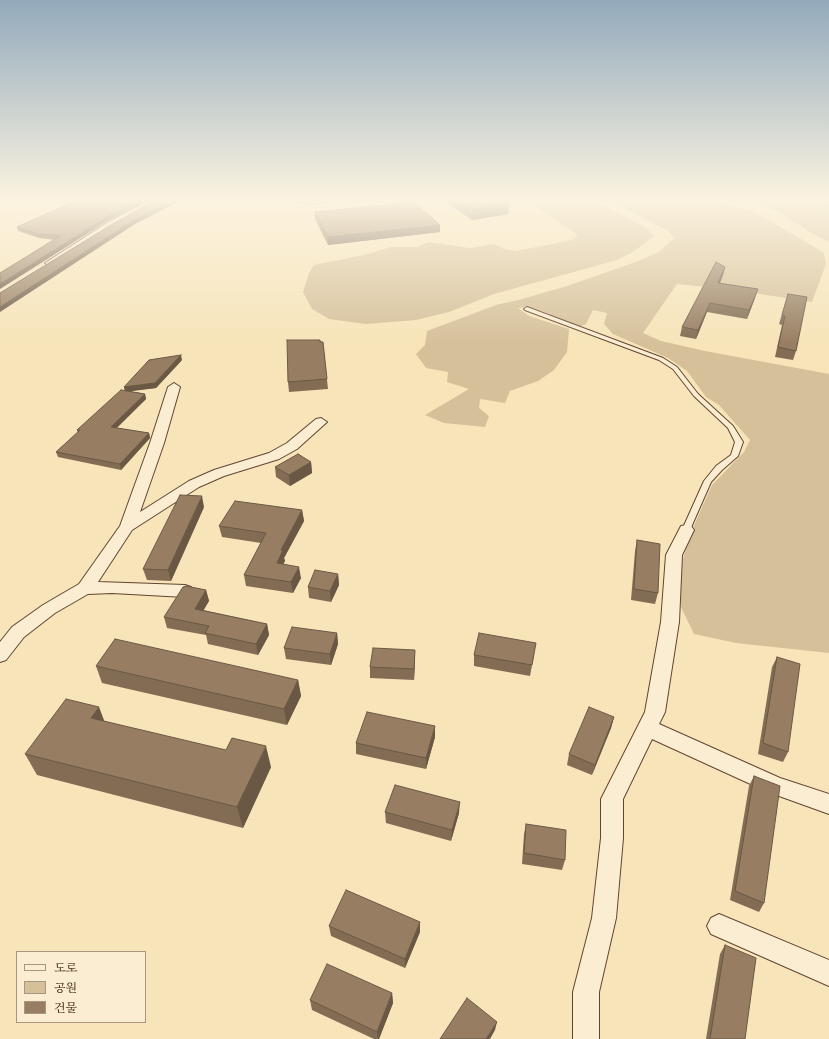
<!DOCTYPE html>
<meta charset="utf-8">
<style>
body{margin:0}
#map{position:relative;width:829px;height:1039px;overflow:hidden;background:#f7e4b9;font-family:"IM FELL English","Noto Serif KR",serif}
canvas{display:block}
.legend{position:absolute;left:16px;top:951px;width:130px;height:72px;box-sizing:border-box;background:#faedd2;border:1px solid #a99580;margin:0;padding:5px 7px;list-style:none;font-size:12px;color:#301004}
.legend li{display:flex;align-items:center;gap:8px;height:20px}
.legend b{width:20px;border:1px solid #a99580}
</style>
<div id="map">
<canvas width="829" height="1039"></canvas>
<ul class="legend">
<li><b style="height:5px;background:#faedd2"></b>도로</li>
<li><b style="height:11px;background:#d5c09a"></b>공원</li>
<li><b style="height:11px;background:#977e62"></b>건물</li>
</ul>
</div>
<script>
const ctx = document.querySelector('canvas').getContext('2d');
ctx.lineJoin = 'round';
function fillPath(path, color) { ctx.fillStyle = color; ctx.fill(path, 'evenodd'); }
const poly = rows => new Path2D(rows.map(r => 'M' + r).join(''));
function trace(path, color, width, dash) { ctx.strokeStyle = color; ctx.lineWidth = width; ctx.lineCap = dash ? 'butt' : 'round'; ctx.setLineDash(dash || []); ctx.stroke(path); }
const green = poly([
 [524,198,589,198,646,228,654,236,633,252,617,260,494,294,449,312,416,320,366,324,329,319,312,309,303,292,309,273,314,265,364,255,391,247,417,247,428,242,470,248,494,244,504,249,516,251,572,240,578,235],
 [605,198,693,198,722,203,759,214,824,253,826,264,812,302,727,289,677,284,643,333,661,341,705,351,829,374,829,653,736,643,694,634,681,607,680,568,692,530,712,485,744,452,750,440,719,405,706,397,687,371,668,358,613,334,604,324,607,313,593,310,586,324,579,327,542,311,529,307,518,308,529,316,569,329,567,352,554,370,538,381,510,391,505,403,480,399,479,408,489,416,485,427,444,423,425,415,469,389,447,382,448,372,426,368,416,354,425,345,427,331,496,305,522,299,567,286,636,262,659,252,674,238,668,231],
 [750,198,829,198,829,242,813,234,782,214]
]);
const service = poly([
 [271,198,285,198,309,202,342,198,361,198,309,204,271,198],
 [527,307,663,358,677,367,698,394,733,426,743,442,738,456,722,470,711,482,689,532,686,533,682,530,704,481,716,466,731,455,735,442,728,428,694,396,673,369,659,360,525,310,524,309,527,307]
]);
const minor = poly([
 [155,198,166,198,116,225,53,265,50,266,45,263,110,221,155,198],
 [174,383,180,387,164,443,140,512,189,481,214,470,269,453,287,443,316,419,321,418,327,422,297,449,279,459,224,476,199,487,132,530,98,582,185,585,191,587,193,591,191,595,185,597,112,593,88,594,55,613,24,637,6,660,0,662,0,642,12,627,43,605,79,584,120,526,150,443,168,387,174,383],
 [686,525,691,526,694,530,682,555,679,622,665,712,659,724,780,778,829,794,829,814,768,792,652,739,623,799,623,838,616,918,599,992,599,1039,573,1039,573,992,592,918,601,838,601,799,645,712,661,622,666,555,681,526,686,525],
 [719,914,829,960,829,986,711,934,707,926,711,918,719,914]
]);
const wall = poly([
 [82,198,151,198,109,220,55,240,39,238,18,231,17,227],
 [439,198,505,198,504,201,509,203,508,214,472,220],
 [315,212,440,225,440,232,328,245,315,219],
 [725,267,723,275,720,283,755,298,747,319,707,312,696,339,680,336,682,327],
 [788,294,796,351,793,360,775,357,782,325,779,324],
 [320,340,321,342,323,342,328,389,289,392,288,382],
 [182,360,156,388,129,391,145,394,146,399,117,428,149,433,150,438,121,470,58,457,56,452,78,433,77,430,125,390,124,387],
 [311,462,312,473,290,486,276,477,275,467],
 [204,507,171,581,147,580,143,569],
 [302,510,304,521,284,558,285,561,283,564,301,578,293,593,246,586,244,575,261,543,222,537,219,526],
 [637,540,658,593,655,604,631,600,635,551],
 [338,574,339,585,331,602,309,598,308,587],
 [206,590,209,601,203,610,267,624,269,635,258,655,208,644,206,635,167,628,164,617],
 [337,633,338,644,331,665,286,659,284,648],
 [474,655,534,655,530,676,474,666],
 [777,657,788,752,783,762,758,754,772,667],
 [415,661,414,680,370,678,370,667],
 [96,666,298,680,301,696,287,725,102,683],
 [614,717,611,728,592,775,567,765,569,754],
 [104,721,271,767,243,828,37,775,25,754],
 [435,737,426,769,356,754,356,743],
 [754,776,764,903,759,912,730,900,749,786],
 [385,812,459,813,451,841,386,823],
 [526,824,565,860,562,870,522,864,524,834],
 [420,922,420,932,405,968,331,936,329,926],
 [725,945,745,1039,706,1039,720,954],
 [392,993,393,1003,379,1039,374,1039,312,1010,310,1000]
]);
const shadedWall = poly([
 [143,198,151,198,109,220,0,289,0,284,108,216],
 [178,198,186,198,135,224,0,312,0,307,134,220],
 [496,198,505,198,505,201,509,203,508,214,472,220,473,210],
 [440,225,440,232,328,245,328,237],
 [725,267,723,275,716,292,718,283],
 [758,289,755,298,747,319,749,310],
 [710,303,707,312,696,339,698,330],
 [181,355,182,360,156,388,125,392,124,387],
 [145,394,146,399,112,432,111,427],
 [149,433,150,438,121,470,120,464],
 [311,462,312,473,290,486,289,475],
 [202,496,204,507,171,581,168,570],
 [302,510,304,521,284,558,285,561,278,574,277,563,281,550],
 [299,567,301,578,293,593,291,582],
 [338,574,339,585,331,602,330,591],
 [206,590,209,601,198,620,195,609],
 [267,624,269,635,258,655,256,644],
 [337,633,338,644,331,665,330,654],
 [415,650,415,661,414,680,414,669],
 [298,680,301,696,287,725,284,709],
 [99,707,107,728,91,718],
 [614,717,611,728,592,775,595,765],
 [435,726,435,737,426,769,426,758],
 [266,746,271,767,243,828,237,807],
 [460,802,459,813,451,841,452,830],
 [420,922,420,932,405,968,405,959],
 [392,993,393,1003,379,1039,378,1039,377,1032],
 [497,1022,495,1030,490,1039,486,1039]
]);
const building = poly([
 [82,198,143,198,108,216,0,284,0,273,60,236,38,234,17,227,82,198],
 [160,198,178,198,134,220,0,307,0,293,116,222,160,198],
 [404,198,409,198,440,225,328,237,315,212,393,204,404,198],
 [455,198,501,198,509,203,473,210,455,198],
 [716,262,725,267,718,283,758,289,749,310,710,303,698,330,682,327,716,262],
 [788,294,807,297,796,351,778,347,785,316,782,315,788,294],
 [287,340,320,340,320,342,323,342,327,379,288,382,287,340],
 [181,355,155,383,124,387,149,360,181,355],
 [121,390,145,394,111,427,149,433,120,464,56,452,80,430,77,430,121,390],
 [298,454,311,462,289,475,275,467,298,454],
 [180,495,202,496,168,570,143,569,180,495],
 [235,501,302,510,281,550,283,550,277,563,299,567,291,582,244,575,266,533,219,526,235,501],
 [637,540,660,544,658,593,634,589,637,540],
 [315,570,338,574,330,591,308,587,315,570],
 [186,586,206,590,195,609,267,624,256,644,205,633,209,626,164,617,183,587,186,586],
 [292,627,337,633,330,654,284,648,292,627],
 [479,633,536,643,532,665,474,655,479,633],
 [115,639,298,680,284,709,96,666,115,639],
 [373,648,415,650,414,669,370,667,373,648],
 [777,657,800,664,788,752,763,743,777,657],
 [66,699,99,707,91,718,226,750,232,738,266,746,237,807,25,754,66,699],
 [589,707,614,717,595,765,569,754,589,707],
 [367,712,435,726,426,758,356,743,367,712],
 [754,776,780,786,764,903,735,891,754,776],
 [395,785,460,802,452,830,385,812,395,785],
 [526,824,566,830,565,860,524,853,526,824],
 [346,890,420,922,405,959,329,926,346,890],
 [725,945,756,958,745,1039,710,1039,725,945],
 [327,964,392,993,377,1032,310,1000,327,964],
 [467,998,497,1022,486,1039,440,1039,467,998]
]);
fillPath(green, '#d5c09a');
trace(service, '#624531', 2);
trace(minor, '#624531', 2);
fillPath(service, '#faedd2');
fillPath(minor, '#faedd2');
fillPath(wall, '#826c54');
fillPath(shadedWall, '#6a5845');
fillPath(building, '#977e62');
trace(building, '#6a5845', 1);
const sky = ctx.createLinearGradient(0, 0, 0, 344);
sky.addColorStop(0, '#93aabc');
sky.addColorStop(0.58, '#fbf3e0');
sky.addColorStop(1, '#fbf3e000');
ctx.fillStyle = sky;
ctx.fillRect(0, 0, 829, 344);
</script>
